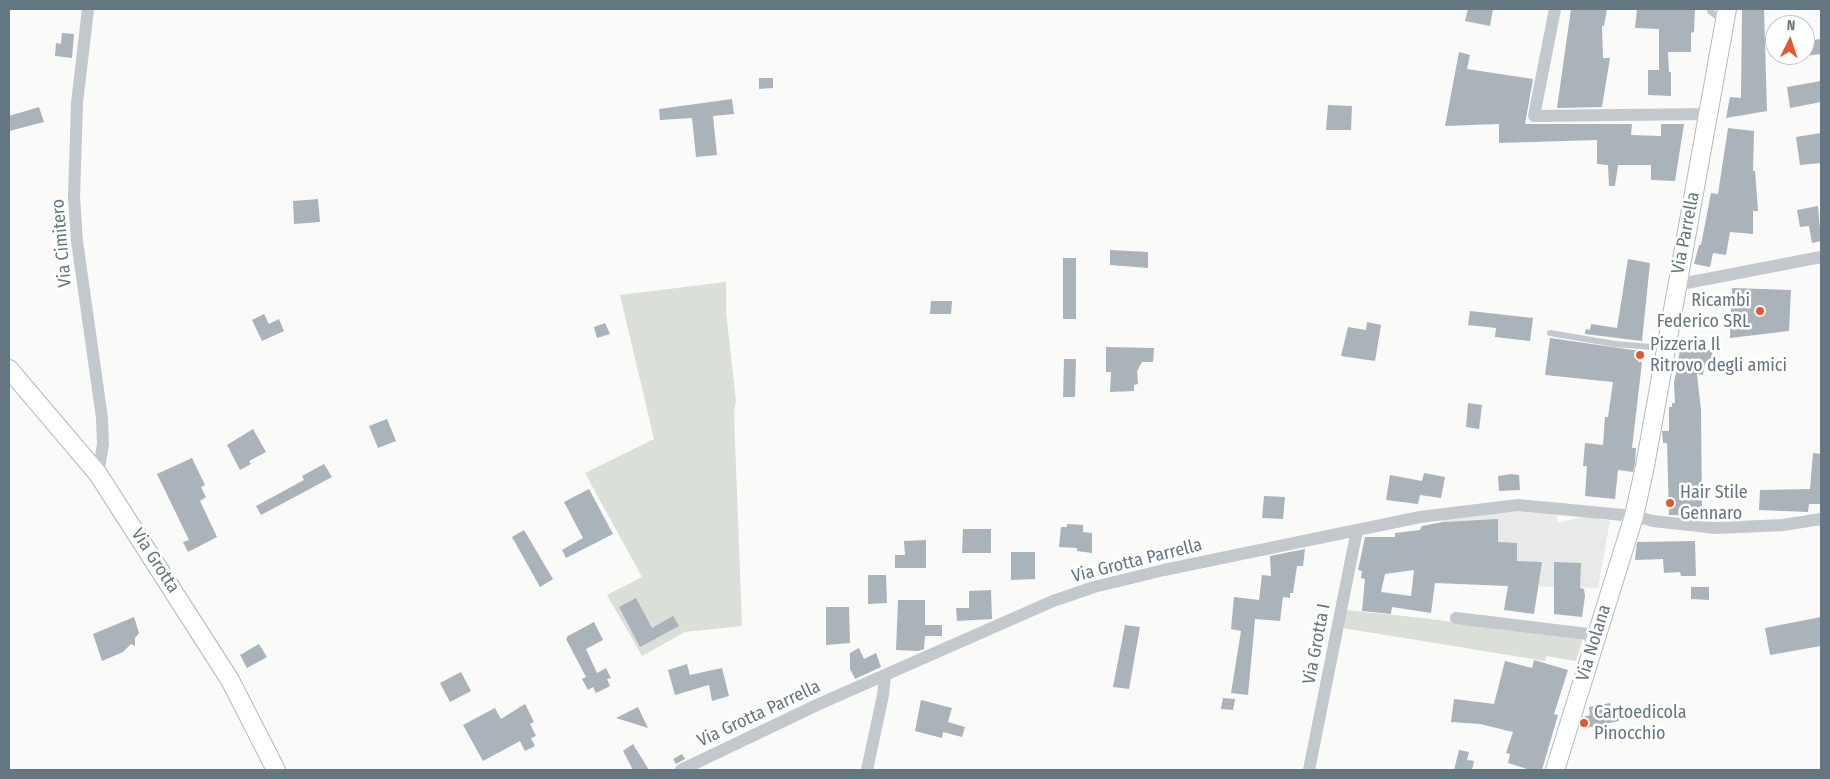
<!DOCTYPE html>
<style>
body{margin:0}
#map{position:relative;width:1830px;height:779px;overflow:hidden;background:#fafaf8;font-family:"Fira Sans Condensed",sans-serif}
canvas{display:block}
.frame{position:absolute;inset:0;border:10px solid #657683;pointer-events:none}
.north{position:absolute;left:1765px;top:15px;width:50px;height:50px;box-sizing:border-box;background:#fff;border:1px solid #c1c8cd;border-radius:50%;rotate:4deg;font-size:14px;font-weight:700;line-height:20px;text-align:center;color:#657683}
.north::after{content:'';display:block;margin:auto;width:18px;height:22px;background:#e4572e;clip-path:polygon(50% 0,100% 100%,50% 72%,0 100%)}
</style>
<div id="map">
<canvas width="1830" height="779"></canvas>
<div class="frame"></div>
<div class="north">N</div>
</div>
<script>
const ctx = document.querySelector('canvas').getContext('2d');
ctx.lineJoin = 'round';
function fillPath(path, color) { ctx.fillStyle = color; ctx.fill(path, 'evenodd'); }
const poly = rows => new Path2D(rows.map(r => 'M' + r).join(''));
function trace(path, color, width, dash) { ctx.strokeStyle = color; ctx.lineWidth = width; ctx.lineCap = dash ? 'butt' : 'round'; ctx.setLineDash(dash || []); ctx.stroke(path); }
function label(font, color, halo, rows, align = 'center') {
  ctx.font = font + ' "Fira Sans Condensed",sans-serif'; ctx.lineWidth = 5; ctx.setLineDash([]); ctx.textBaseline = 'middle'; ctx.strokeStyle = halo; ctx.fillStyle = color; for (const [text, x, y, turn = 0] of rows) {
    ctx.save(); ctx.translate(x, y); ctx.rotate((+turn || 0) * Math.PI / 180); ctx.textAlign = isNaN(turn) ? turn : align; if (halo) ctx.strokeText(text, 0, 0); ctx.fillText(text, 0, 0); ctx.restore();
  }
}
const built = poly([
 [1517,509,1557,512,1557,523,1585,516,1610,521,1598,588,1453,584,1442,517]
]);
const green = poly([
 [726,282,726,312,736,401,734,412,742,626,685,632,642,656,607,595,642,577,585,473,654,439,620,295],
 [1346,610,1422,618,1583,638,1576,661,1546,656,1545,661,1343,628]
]);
const building = poly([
 [1468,9,1493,9,1490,26,1465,21],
 [1571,9,1607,9,1604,26,1602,26,1603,58,1610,58,1602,107,1557,108],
 [1637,9,1695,9,1694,32,1691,33,1691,52,1668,52,1669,72,1671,72,1671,96,1648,95,1648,70,1659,70,1659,29,1635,28],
 [1747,9,1764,9,1767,111,1726,118,1730,97,1741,98,1742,10],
 [62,33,74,34,72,58,55,56,56,43,61,44],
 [1821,39,1821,54,1805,56,1805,41],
 [1459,52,1470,55,1467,69,1533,79,1525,124,1632,124,1631,135,1661,136,1661,124,1684,124,1675,181,1651,180,1651,165,1618,165,1615,186,1609,186,1608,165,1597,164,1597,140,1499,143,1499,124,1445,126],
 [759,78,773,78,773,88,759,89],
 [1821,81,1821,102,1790,108,1787,87],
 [732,99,734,114,713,116,717,155,696,157,692,118,660,120,659,109],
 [1328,105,1352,106,1351,130,1326,130],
 [39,107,44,122,9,131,9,116],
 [1728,128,1754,131,1753,171,1755,171,1758,211,1753,211,1753,234,1730,232,1726,255,1713,253,1710,267,1694,264,1699,245,1701,245,1711,193,1718,194],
 [1821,133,1821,163,1800,165,1796,137],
 [318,199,320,222,294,224,293,201],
 [1818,206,1821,241,1812,243,1809,226,1800,227,1797,210],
 [1110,250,1148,252,1148,268,1110,265],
 [1063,258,1076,258,1076,319,1063,319],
 [1628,259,1650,263,1642,341,1585,334,1586,329,1590,330,1591,324,1617,328],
 [1732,288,1791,290,1789,331,1730,338],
 [931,301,952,301,951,314,930,314],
 [1470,311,1533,318,1530,341,1495,337,1496,328,1468,325],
 [264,314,269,324,279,319,284,331,262,341,252,320],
 [1367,322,1381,325,1375,361,1341,356,1348,327,1366,330],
 [605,323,610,334,597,338,594,327],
 [1550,338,1640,351,1638,362,1642,362,1632,448,1636,448,1635,463,1633,472,1618,470,1615,499,1585,496,1587,466,1583,466,1585,443,1603,445,1605,417,1608,417,1613,382,1545,375],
 [1681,345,1713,351,1710,364,1705,363,1703,375,1697,374,1701,410,1702,516,1669,515,1667,443,1663,443,1662,431,1669,431,1669,407,1672,407,1672,403,1675,403,1674,383],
 [1106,347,1154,348,1153,362,1142,362,1137,371,1138,384,1134,385,1134,391,1110,392,1111,372,1106,372],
 [1064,359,1076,359,1075,397,1063,397],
 [1468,403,1482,405,1479,429,1466,427],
 [387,419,396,441,378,448,369,426],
 [253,429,266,452,249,461,251,464,240,470,227,445],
 [1813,453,1821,454,1821,504,1809,504,1808,512,1759,510,1760,490,1810,489],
 [192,458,205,485,201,487,206,497,200,501,217,537,188,552,183,542,189,540,157,474],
 [324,464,332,477,261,515,256,506,304,480,302,476],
 [1424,473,1445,477,1441,498,1420,495,1418,504,1386,500,1390,475,1422,481],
 [1511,474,1519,475,1520,490,1499,491,1498,476],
 [589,489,613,534,566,558,562,550,583,538,564,502],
 [1264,496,1285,497,1283,519,1262,518],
 [1498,519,1498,542,1517,543,1517,561,1542,562,1534,614,1504,610,1508,586,1435,583,1431,613,1392,607,1391,614,1362,611,1365,579,1361,578,1362,571,1358,570,1365,537,1395,537,1395,533,1420,530,1422,526,1443,522],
 [1414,570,1411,596,1381,592,1385,574],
 [1067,524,1083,525,1083,532,1092,533,1092,553,1077,551,1077,548,1059,547,1061,527,1067,527],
 [963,529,991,529,991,553,962,553],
 [524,530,553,579,540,587,512,537],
 [926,540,926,568,895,568,895,555,905,555,904,541],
 [1695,541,1696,576,1681,576,1680,572,1664,573,1663,559,1635,560,1637,542],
 [1305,549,1303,566,1297,566,1293,593,1290,593,1290,598,1283,597,1280,621,1255,619,1248,695,1231,693,1241,631,1231,629,1234,597,1259,600,1262,575,1271,576,1270,556],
 [1011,552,1035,552,1035,579,1011,580],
 [1554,562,1581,563,1580,588,1584,589,1585,596,1582,617,1554,614],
 [868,575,886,575,887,603,868,604],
 [1691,587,1709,587,1709,600,1691,599],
 [991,590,992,619,957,621,956,608,969,608,969,591],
 [636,598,652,628,673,616,679,626,640,647,619,607],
 [898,600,925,600,925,625,942,625,942,636,925,636,924,649,919,651,896,650],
 [826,607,849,607,850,643,826,645],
 [134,617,139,633,135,638,135,646,131,644,123,652,102,661,93,634],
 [1821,617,1821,646,1770,655,1765,628],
 [594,622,603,640,586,649,597,673,606,668,611,678,607,679,610,686,596,693,593,687,588,690,582,679,586,677,566,639,568,636],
 [1125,625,1140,627,1129,689,1113,687],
 [259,644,267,657,247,668,240,655],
 [859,648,864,659,876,653,881,667,855,679,850,669,850,653],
 [1534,660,1568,670,1554,714,1558,715,1542,770,1530,770,1508,763,1510,754,1506,753,1513,732,1480,724,1451,722,1454,699,1494,704,1505,661,1532,668],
 [687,664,690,675,722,668,729,696,712,701,709,685,675,695,668,670],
 [461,672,471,691,450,702,440,683],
 [1223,698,1235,699,1233,710,1221,709],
 [921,700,952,708,948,722,965,727,962,737,943,732,942,738,915,731],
 [1610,703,1611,711,1617,710,1619,721,1586,728,1584,717,1590,715,1589,707],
 [525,704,534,722,530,724,536,736,531,738,535,746,525,751,520,741,483,761,463,725,495,708,501,719],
 [638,707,648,728,616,718],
 [633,744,649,770,633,770,623,751],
 [1459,750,1469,752,1467,760,1474,761,1472,770,1454,770],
 [682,754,685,759,676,764,673,759]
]);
const lane = poly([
 [1711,9,1710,11,1723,21],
 [1550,333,1615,344,1664,348]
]);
const street = poly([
 [88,9,77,103,74,197,77,241,102,418,103,444,98,474],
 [1555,9,1534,116,1709,114],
 [1676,285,1821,257],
 [1456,618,1596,635],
 [681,770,819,704,1053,601,1094,587,1164,570,1420,517,1518,505,1634,516,1653,521,1716,528,1783,525,1821,519],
 [867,770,883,695,885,675],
 [1309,770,1357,530]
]);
const secondary = poly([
 [9,369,98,474,230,680,276,770],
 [1555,770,1634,516,1645,466,1727,9]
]);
const markers = [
 [1760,311,5,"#e4572e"],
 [1640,355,5,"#e4572e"],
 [1670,503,5,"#e4572e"],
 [1584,723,5,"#e4572e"]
];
const streetNames = [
 ["Via Parrella",1686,233,-79],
 ["Via Cimitero",62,243,-95],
 ["Via Grotta",155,561,57],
 ["Via Grotta Parrella",1137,561,-14],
 ["Via Nolana",1594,643,-73],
 ["Via Grotta I",1317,644,-79],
 ["Via Grotta Parrella",759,714,-25]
];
const poiNames = [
 ["Ricambi",1750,301,"right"],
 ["Federico SRL",1750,322,"right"],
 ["Pizzeria Il",1650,345],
 ["Ritrovo degli amici",1650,366],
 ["Hair Stile",1680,493],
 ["Gennaro",1680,514],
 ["Cartoedicola",1594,713],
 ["Pinocchio",1594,734]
];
fillPath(built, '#e8e9e9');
fillPath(green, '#dadfd7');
fillPath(building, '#aab3b9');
trace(secondary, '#b3babf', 20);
trace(lane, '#c3c8cc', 6);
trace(street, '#c3c8cc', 12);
trace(secondary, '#fff', 18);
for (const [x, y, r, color] of markers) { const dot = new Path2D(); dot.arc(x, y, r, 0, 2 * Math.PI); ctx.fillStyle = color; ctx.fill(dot); trace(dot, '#fff', 2); }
label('18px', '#657683', '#fff', streetNames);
label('18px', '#657683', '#fff', poiNames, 'left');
</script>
